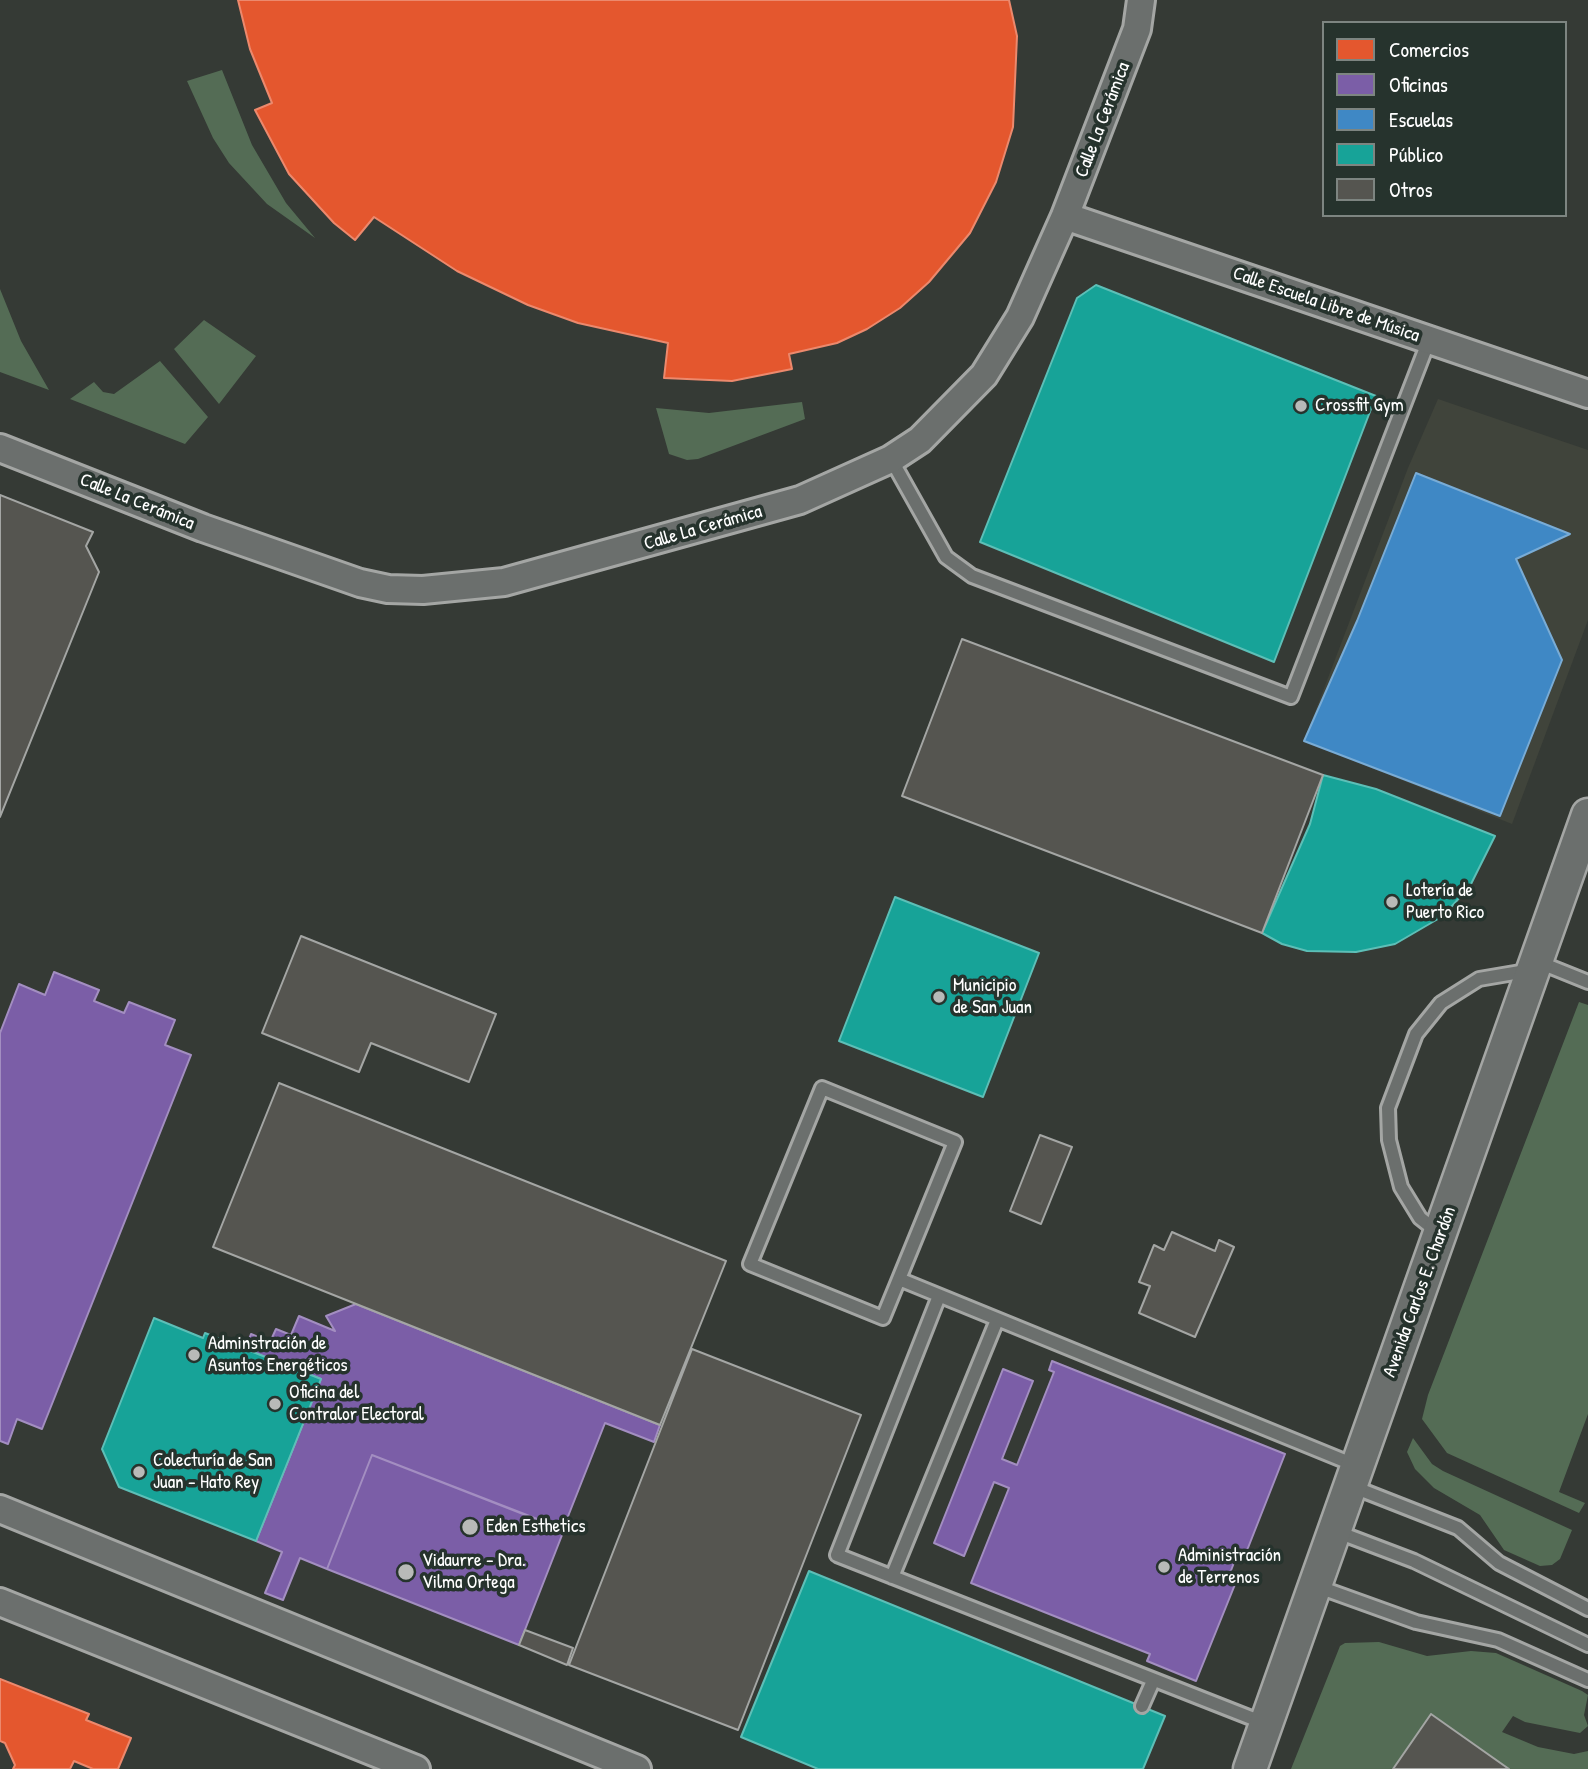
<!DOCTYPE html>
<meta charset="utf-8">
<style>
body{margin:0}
#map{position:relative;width:1588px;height:1769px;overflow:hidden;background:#353a35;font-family:"Patrick Hand",sans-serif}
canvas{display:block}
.legend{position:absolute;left:1322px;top:21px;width:245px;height:196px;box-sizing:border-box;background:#26332d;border:2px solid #7d8581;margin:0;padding:9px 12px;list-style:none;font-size:21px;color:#fff}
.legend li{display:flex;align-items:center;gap:14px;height:35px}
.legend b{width:35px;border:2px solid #7d8581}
</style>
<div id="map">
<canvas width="1588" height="1769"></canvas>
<ul class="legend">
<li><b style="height:19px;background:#e4572e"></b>Comercios</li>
<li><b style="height:19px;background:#7b5ea7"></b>Oficinas</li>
<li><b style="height:19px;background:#3f88c5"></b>Escuelas</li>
<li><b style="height:19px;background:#17a398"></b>Público</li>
<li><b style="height:19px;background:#555550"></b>Otros</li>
</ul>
</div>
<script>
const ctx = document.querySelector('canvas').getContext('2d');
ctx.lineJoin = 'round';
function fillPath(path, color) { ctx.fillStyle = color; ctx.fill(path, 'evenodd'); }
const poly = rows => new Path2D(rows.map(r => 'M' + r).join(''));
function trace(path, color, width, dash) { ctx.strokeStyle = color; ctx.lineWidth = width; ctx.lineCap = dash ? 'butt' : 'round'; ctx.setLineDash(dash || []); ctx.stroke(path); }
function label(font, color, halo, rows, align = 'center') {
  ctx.font = font + ' "Patrick Hand",sans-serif'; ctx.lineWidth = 7; ctx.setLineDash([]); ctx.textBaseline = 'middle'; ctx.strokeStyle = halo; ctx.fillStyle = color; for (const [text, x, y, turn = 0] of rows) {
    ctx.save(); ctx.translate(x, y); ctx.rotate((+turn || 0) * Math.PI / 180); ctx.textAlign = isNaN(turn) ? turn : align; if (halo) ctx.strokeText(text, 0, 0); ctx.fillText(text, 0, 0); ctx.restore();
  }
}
const built = poly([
 [1438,399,1588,450,1588,620,1512,824,1304,741,1408,468]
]);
const green = poly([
 [222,70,252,145,286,203,315,238,267,204,229,163,213,138,187,81],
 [0,289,21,341,49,390,0,372],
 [204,320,256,356,219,404,174,349],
 [160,361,208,417,185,444,70,399,94,382,103,392,114,394],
 [802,402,805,419,698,459,687,460,669,454,656,408,709,413],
 [1579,1002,1588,1005,1588,1414,1559,1492,1585,1503,1579,1513,1447,1453,1422,1419,1428,1395],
 [1413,1438,1432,1464,1443,1471,1572,1530,1560,1559,1552,1565,1540,1566,1504,1550,1480,1515,1434,1488,1415,1469,1407,1452],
 [1379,1642,1427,1656,1471,1651,1496,1653,1582,1691,1588,1695,1584,1715,1588,1726,1580,1733,1525,1722,1513,1716,1502,1732,1538,1747,1574,1754,1588,1751,1588,1769,1509,1769,1431,1714,1393,1769,1291,1769,1340,1646,1345,1643]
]);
const shops = poly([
 [238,0,1009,0,1017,36,1013,127,996,182,970,233,929,282,900,308,867,329,837,343,789,354,792,369,732,381,664,378,668,343,578,323,528,305,457,271,374,217,355,240,334,223,289,174,255,110,272,103,250,49,238,0],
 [0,1679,89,1714,86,1720,131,1738,118,1769,93,1769,74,1761,70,1769,13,1769,15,1765,5,1743,0,1741,0,1679]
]);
const offices = poly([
 [54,972,99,990,94,1001,124,1013,129,1002,175,1020,165,1045,191,1055,42,1429,17,1419,8,1444,0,1441,0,1033,19,984,45,995,54,972],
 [356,1304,660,1425,654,1442,605,1423,563,1529,372,1455,327,1569,300,1558,283,1600,265,1593,282,1552,256,1541,321,1379,245,1349,251,1334,270,1342,276,1329,291,1335,299,1316,335,1331,326,1316,356,1304],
 [1052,1361,1285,1454,1244,1558,1237,1555,1230,1573,1238,1577,1196,1681,1147,1661,1150,1654,971,1583,1009,1488,994,1482,964,1556,934,1543,1003,1369,1033,1381,1002,1459,1017,1465,1054,1372,1049,1370,1052,1361],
 [372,1455,564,1530,519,1645,327,1569,372,1455]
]);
const schools = poly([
 [1416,473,1570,534,1516,559,1562,660,1500,816,1304,741,1357,621,1416,473]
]);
const public = poly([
 [1096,285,1376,396,1274,662,980,542,1077,298,1096,285],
 [1323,775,1376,789,1495,836,1470,886,1443,916,1395,944,1356,952,1307,951,1282,944,1262,933,1310,824,1323,775],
 [895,897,1039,953,983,1097,839,1041,895,897],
 [154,1318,203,1338,205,1333,321,1379,256,1541,119,1487,102,1449,154,1318],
 [809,1571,1165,1716,1143,1769,818,1769,741,1737,809,1571]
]);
const building = poly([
 [0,495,93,532,86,546,99,572,0,817,0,495],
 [962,639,1323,775,1262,933,902,796,962,639],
 [301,936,496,1014,469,1082,371,1043,359,1072,262,1033,301,936],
 [279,1083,726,1261,660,1425,213,1247,279,1083],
 [1040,1135,1072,1147,1041,1224,1010,1211,1040,1135],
 [1172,1232,1215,1251,1219,1240,1234,1247,1195,1337,1139,1313,1150,1286,1139,1282,1154,1245,1164,1250,1172,1232],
 [692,1349,861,1415,738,1730,569,1665,692,1349],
 [525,1630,573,1648,567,1665,519,1645,525,1630],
 [1431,1714,1509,1769,1393,1769,1431,1714]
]);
const service = poly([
 [891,459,946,557,972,576,1291,697,1429,340],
 [1536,961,1588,982],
 [1440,1234,1420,1218,1401,1187,1389,1140,1388,1108,1416,1034,1441,1003,1479,979,1532,970],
 [899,1279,883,1318,750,1264,822,1088,955,1142,899,1279,1357,1466],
 [939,1296,837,1555,1264,1723],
 [1351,1486,1458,1528,1499,1563,1588,1609],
 [1335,1531,1414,1561,1588,1645],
 [892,1577,997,1320],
 [1316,1586,1416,1622,1498,1640,1588,1680],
 [1142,1706,1153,1681]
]);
const minor = poly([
 [1065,216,1588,394],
 [0,448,203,528,360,583,388,589,423,590,504,582,800,500,891,459,920,440,984,375,1020,317,1065,216,1137,29,1141,0],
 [0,1509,637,1769],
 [0,1602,416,1769]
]);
const tertiary = poly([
 [1250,1769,1588,815]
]);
const markers = [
 [1301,406,7,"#b8bab8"],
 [1392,902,7,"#b8bab8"],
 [939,997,7,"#b8bab8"],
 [194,1355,7,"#b8bab8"],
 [275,1404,7,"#b8bab8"],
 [139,1472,7,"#b8bab8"],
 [470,1527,9,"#b8bab8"],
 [1164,1567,7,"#b8bab8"],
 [406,1572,9,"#b8bab8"]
];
const streetNames = [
 ["Calle La Cerámica",1103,120,-69],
 ["Calle Escuela Libre de Música",1326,305,19],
 ["Calle La Cerámica",137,502,22],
 ["Calle La Cerámica",703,528,-16],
 ["Avenida Carlos E. Chardón",1420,1292,-70]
];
const poiNames = [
 ["Crossfit Gym",1315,406],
 ["Lotería de",1406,891],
 ["Puerto Rico",1406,913],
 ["Municipio",953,986],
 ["de San Juan",953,1008],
 ["Adminstración de",208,1344],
 ["Asuntos Energéticos",208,1366],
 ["Oficina del",289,1393],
 ["Contralor Electoral",289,1415],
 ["Colecturía de San",153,1461],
 ["Juan - Hato Rey",153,1483],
 ["Eden Esthetics",486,1527],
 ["Administración",1178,1556],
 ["de Terrenos",1178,1578],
 ["Vidaurre - Dra.",422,1561],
 ["Vilma Ortega",422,1583]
];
fillPath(built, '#40443b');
fillPath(green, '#546c55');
fillPath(shops, '#e4572e');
trace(shops, '#ec896d', 2);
fillPath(offices, '#7b5ea7');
trace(offices, '#a38ec1', 2);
fillPath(schools, '#3f88c5');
trace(schools, '#79acd6', 2);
fillPath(public, '#17a398');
trace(public, '#5dbfb7', 2);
fillPath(building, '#555550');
trace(building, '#a4a6a4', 2);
trace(service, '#a4a6a4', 18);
trace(minor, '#a4a6a4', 32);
trace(tertiary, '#a4a6a4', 37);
trace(service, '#6b6f6d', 12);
trace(minor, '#6b6f6d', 26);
trace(tertiary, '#6b6f6d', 32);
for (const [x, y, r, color] of markers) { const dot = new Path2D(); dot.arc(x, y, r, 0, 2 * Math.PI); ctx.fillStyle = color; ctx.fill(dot); trace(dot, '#26332d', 2.5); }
label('19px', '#fff', '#26332d', streetNames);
label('19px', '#fff', '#26332d', poiNames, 'left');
</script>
